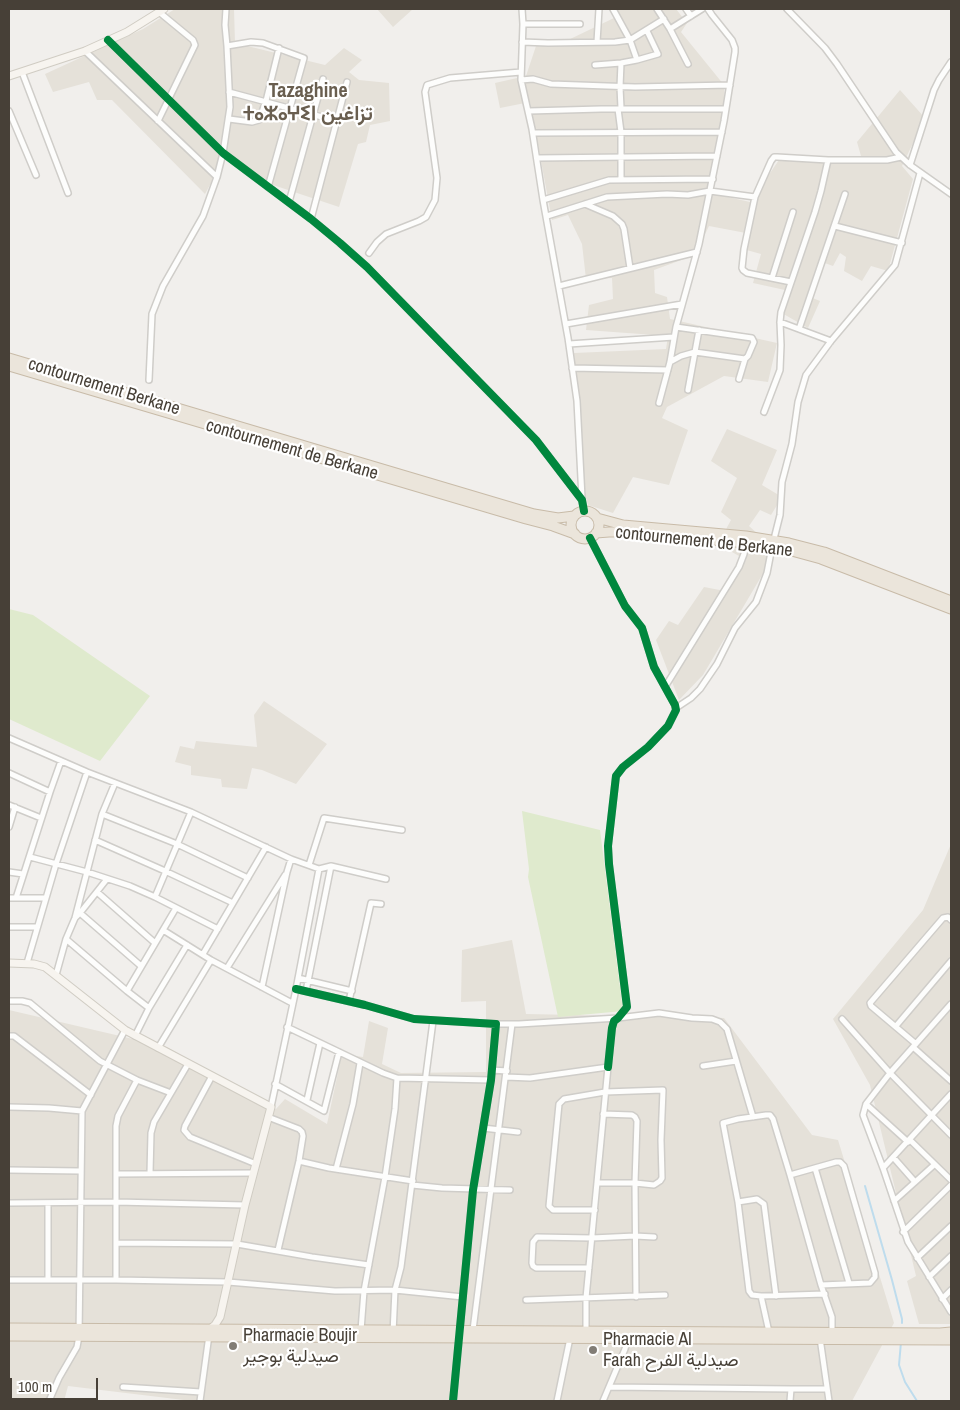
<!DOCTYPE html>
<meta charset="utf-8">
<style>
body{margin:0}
#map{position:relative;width:960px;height:1410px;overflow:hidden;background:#f1efec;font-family:"Archivo Narrow",sans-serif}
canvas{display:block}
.frame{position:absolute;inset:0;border:10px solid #474037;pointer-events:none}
.scale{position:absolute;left:10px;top:1378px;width:88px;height:22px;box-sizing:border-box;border:2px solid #474037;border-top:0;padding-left:6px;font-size:15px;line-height:18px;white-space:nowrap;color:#474037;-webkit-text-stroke:4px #fff;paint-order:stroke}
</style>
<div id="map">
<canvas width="960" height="1410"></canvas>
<div class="frame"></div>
<div class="scale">100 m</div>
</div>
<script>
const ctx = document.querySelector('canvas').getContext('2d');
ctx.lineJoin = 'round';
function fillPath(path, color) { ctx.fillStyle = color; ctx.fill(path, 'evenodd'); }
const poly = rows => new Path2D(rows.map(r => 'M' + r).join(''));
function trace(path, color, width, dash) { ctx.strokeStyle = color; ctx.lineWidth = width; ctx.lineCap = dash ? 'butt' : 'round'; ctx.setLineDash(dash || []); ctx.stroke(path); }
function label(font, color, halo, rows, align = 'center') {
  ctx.font = font + ' "Archivo Narrow",Vazirmatn,"Noto Sans Tifinagh",sans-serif'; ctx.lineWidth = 4.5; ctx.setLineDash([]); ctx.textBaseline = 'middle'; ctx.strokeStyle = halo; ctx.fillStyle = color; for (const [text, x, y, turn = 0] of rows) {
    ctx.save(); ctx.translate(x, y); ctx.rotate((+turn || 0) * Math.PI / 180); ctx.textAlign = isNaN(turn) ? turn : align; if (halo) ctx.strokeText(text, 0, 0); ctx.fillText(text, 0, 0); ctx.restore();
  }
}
const residential = poly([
 [175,9,234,9,235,43,325,65,344,48,362,60,349,72,359,80,389,83,390,121,370,125,366,142,358,144,339,207,270,184,221,157,211,183,205,194,112,100,97,100,89,82,53,92,45,74,143,29],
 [377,9,413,9,393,27],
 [613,9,676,9,687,23,681,32,724,85,725,105,710,193,750,202,779,160,861,156,857,142,900,90,925,118,902,166,913,179,888,271,871,266,862,281,844,271,846,257,840,253,833,266,822,262,810,297,820,301,808,328,780,312,785,290,753,283,761,254,743,249,746,233,709,226,695,255,654,270,655,293,667,297,670,319,777,343,768,382,724,376,667,407,662,418,688,430,669,485,633,477,613,513,588,505,582,484,574,353,666,349,668,336,586,330,589,305,613,299,612,278,586,279,582,244,568,215,552,220,530,102,500,108,495,83,526,76,537,43,566,41,614,18],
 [727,429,777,450,762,485,782,497,771,515,760,510,749,526,759,535,753,545,771,560,703,675,679,700,656,640,669,621,678,625,704,587,725,591,746,560,718,544,731,520,721,512,737,478,711,461],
 [264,701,327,744,296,784,262,770,252,768,247,789,222,787,221,779,191,775,191,766,175,762,180,746,194,749,196,741,257,747,254,715],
 [951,844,951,1324,919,1324,907,1281,916,1276,870,1085,833,1019,923,910],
 [512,940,526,1014,724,1018,812,1135,838,1140,894,1323,852,1401,192,1401,68,1386,64,1401,9,1401,9,1010,167,1047,276,1109,285,1099,327,1124,342,1054,363,1057,369,1021,388,1028,382,1064,401,1073,486,1072,486,1001,461,1002,462,950]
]);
const green = poly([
 [9,609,33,615,150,696,100,761,9,719],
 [522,811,600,830,623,1011,558,1017,528,877,529,869]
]);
const stream = poly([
 [865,1186,892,1280,902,1319,902,1323],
 [901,1342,899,1365,905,1382,917,1401]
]);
const street = poly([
 [522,9,523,24,521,80,532,129,543,200,568,338,577,401,582,498],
 [613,9,630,40,637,60],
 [657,9,670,29,688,64],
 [686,9,691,16],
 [787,9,825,48,837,64,896,152,910,165,951,194],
 [523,24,580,24],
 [670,29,702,9],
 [108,40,223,153,311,219,340,243,367,267,536,440,582,500,584,511],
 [522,42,548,43,615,42,630,40,664,19],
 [597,42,599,9],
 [227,46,251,42,263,43,304,58,268,187],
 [85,51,217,177],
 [595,65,621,63,637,60,658,54,647,31],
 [22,72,68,193],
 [521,80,533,79,551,84,635,87,730,85],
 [229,92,337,121],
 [621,108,620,87,621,63],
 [618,109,621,132,621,180],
 [9,111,36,175],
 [529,111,601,109,726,109],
 [229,119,252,122,259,120,266,101,279,48],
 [158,121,195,45,193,40,159,12],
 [533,133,722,132],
 [537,158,717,156],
 [910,165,934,90,939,80,951,62],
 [755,197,744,249,742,268,743,270,747,273,791,282],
 [543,200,609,180,713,179],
 [289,202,323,79],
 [585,204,613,216,622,224,624,229,630,268],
 [547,216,607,197,667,194,688,195,710,191,755,197,771,161,774,157,777,157,828,160,887,160,901,157],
 [311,219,347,82],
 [835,226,902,243],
 [369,253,377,242,386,234,419,221,426,217,435,200,437,178,425,92,427,85,450,78,521,72],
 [772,278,793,212],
 [559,286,697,252],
 [780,322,831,341],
 [566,324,682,304],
 [676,327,752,338,754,342,748,356,745,359],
 [799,329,845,194],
 [569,344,674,337],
 [670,362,681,356,695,352,745,359,739,379],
 [572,368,668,370],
 [149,380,152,314,163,286,203,216,217,177,223,153,230,107,227,46,225,25,226,9],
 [688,390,699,330],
 [659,403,670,362,676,327,699,244,724,121,735,52,735,48,732,40,712,15,708,9],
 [764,412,780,370,781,345,780,322,781,312,815,212,821,191,828,160],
 [590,538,625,606,642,628,654,667,675,705,676,710,668,726,648,747,623,767,616,776,608,846,609,864,627,1007,618,1018,614,1021,612,1028,608,1067],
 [774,539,780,515,782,482,792,444,798,402,806,375,831,341,895,265,920,173],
 [665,687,739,567,744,554,746,543],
 [676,708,691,698,700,689,717,664,735,628,756,602,767,573,772,547],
 [9,738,87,772,191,812,291,859,319,869,331,866,386,879],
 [9,773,50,792],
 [9,805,41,818],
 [102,814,177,844,248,878],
 [9,827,15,807],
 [95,840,165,871,233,903],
 [30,857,87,872,130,886,155,897,218,929],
 [309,865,324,818,402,830],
 [9,872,23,874],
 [97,892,155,943],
 [155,897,191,812],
 [9,898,46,898],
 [16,898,50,792,61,761],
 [80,913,107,879],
 [75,918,80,913,141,966],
 [9,927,37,927],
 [163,930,211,960,292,1003],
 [66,939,127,991,149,1008],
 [203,954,266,847],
 [27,963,56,864,87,772],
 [227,968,285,875],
 [56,975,66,939,75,918,102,814,115,783],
 [298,978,352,991],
 [262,987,287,872,291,859],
 [296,989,365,1005,414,1019,496,1024,491,1080,473,1190,453,1401],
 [127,991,176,908],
 [306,991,331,866],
 [9,1001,22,1001,30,1003,100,1061,137,1080,171,1093],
 [349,1001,371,903,381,904],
 [951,1004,890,1073,866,1104,863,1115,883,1168,908,1242,951,1312],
 [842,1019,890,1073,951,1135],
 [496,1024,519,1024,618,1018,659,1013,692,1018,712,1019,720,1022,727,1029,753,1117],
 [896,1026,951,961],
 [287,1027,383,1073,397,1078,491,1080],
 [9,1036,14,1036,91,1095],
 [135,1036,149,1008,187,945],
 [916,1044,871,1006,870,1003,943,918,948,917,951,920],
 [913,1047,951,1081],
 [158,1048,211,960],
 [703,1066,736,1061],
 [492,1070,507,1071],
 [212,1076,185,1126,184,1130,190,1137,256,1164],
 [506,1077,530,1078,608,1067,586,1298,586,1333],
 [275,1084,324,1111,339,1052],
 [307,1100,320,1043],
 [866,1104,908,1142],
 [9,1107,49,1108,82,1111],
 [271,1107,296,989,319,869],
 [603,1114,632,1115,635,1117,637,1121,635,1183,636,1297],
 [268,1117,299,1129,302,1132,303,1136,299,1161,278,1250],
 [483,1128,518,1132],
 [910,1140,951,1180],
 [893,1157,915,1182],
 [299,1161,329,1168,413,1181],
 [815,1168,849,1283],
 [883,1168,951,1094],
 [336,1169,353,1104,360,1063],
 [9,1170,80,1171],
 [150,1173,151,1133,154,1122,188,1064],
 [116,1174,253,1173],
 [790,1175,836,1162,840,1162,844,1166,875,1273,875,1277,870,1283,821,1285],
 [412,1185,442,1188,510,1190],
 [894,1201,934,1165],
 [738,1202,757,1199,764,1204,776,1296],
 [9,1203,116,1202,245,1205],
 [48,1203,48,1280],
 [595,1210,553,1210,549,1206,559,1104,564,1099,605,1092,663,1090,661,1140,662,1178,660,1181,654,1185,635,1183,598,1183],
 [903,1232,951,1185],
 [117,1243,237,1244,312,1257,369,1265],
 [917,1258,951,1226],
 [589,1268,536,1268,533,1266,532,1263,533,1242,537,1237,592,1238,635,1236,654,1237],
 [929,1277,951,1256],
 [9,1280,116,1280,228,1282,335,1291,395,1290,463,1297],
 [116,1280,116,1126,118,1116,137,1080],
 [761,1296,752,1295,749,1291,738,1202,723,1123,738,1119,766,1115,770,1115,773,1119,790,1175,821,1285,832,1317,832,1332],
 [942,1299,951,1290],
 [526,1300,665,1295],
 [361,1330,364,1291,385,1177,395,1109,397,1078],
 [473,1330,512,1024],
 [769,1332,761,1296,825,1294],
 [393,1333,395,1290,401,1267,433,1021],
 [820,1338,829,1401],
 [123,1387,201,1392],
 [609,1387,791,1389,827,1389],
 [49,1401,59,1378,77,1347,79,1336,82,1111,125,1030],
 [200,1401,209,1335],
 [557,1401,570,1338],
 [603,1401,625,1349,628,1337],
 [790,1401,791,1389]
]);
const secondary = poly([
 [9,76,85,51,127,32,164,9],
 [9,963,34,964,45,967,125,1030,271,1107,245,1205,220,1317,215,1325,210,1329]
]);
const highway = poly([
 [9,358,534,514,558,518,574,516],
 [9,366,526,519,553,526,575,534],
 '571 525a14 14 0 1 1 28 0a14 14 0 1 1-28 0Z',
 [597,518,623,525,746,536,789,543,824,552,951,601],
 [596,533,609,532,623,532,746,543,788,550,821,559,951,609],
 [9,1328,940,1333,951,1332],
 [9,1336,951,1340]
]);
const cycleway = poly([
 [108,40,223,153,311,219,340,243,367,267,536,440,582,500,584,511],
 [590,538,625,606,642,628,654,667,675,705,676,710,668,726,648,747,623,767,616,776,608,846,609,864,627,1007,618,1018,614,1021,612,1028,608,1067],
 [296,989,365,1005,414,1019,496,1024,491,1080,473,1190,453,1401]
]);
const markers = [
 [233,1346,5,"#827d76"],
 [593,1350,5,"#827d76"]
];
const streetNames = [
 ["contournement Berkane",104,387,17],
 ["contournement de Berkane",292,450,16],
 ["contournement de Berkane",704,542,6]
];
const poiNames = [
 ["Pharmacie Boujir",243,1336],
 ["صيدلية بوجير",243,1357],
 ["Pharmacie Al",603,1340],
 ["Farah صيدلية الفرح",603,1361]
];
const quarterNames = [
 ["Tazaghine",308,92],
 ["ⵜⴰⵣⴰⵖⵉⵏ تزاغين",308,115]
];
fillPath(residential, '#e5e1d9');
fillPath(green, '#dfeacd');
trace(stream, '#bedced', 2);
trace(street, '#cfcdc9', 8);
trace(secondary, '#d0ccc3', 9);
trace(highway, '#c8bba8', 11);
trace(street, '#fdfdfc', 5);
trace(secondary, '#f7f4ef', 7);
trace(highway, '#ebe5db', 9);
trace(cycleway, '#00873e', 8);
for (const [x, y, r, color] of markers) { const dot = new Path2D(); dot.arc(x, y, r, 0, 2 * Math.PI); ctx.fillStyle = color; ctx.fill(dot); trace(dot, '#fff', 2); }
label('18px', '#474037', '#fff', streetNames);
label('18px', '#474037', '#fff', poiNames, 'left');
label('bold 20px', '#695e4f', '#fff', quarterNames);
</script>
